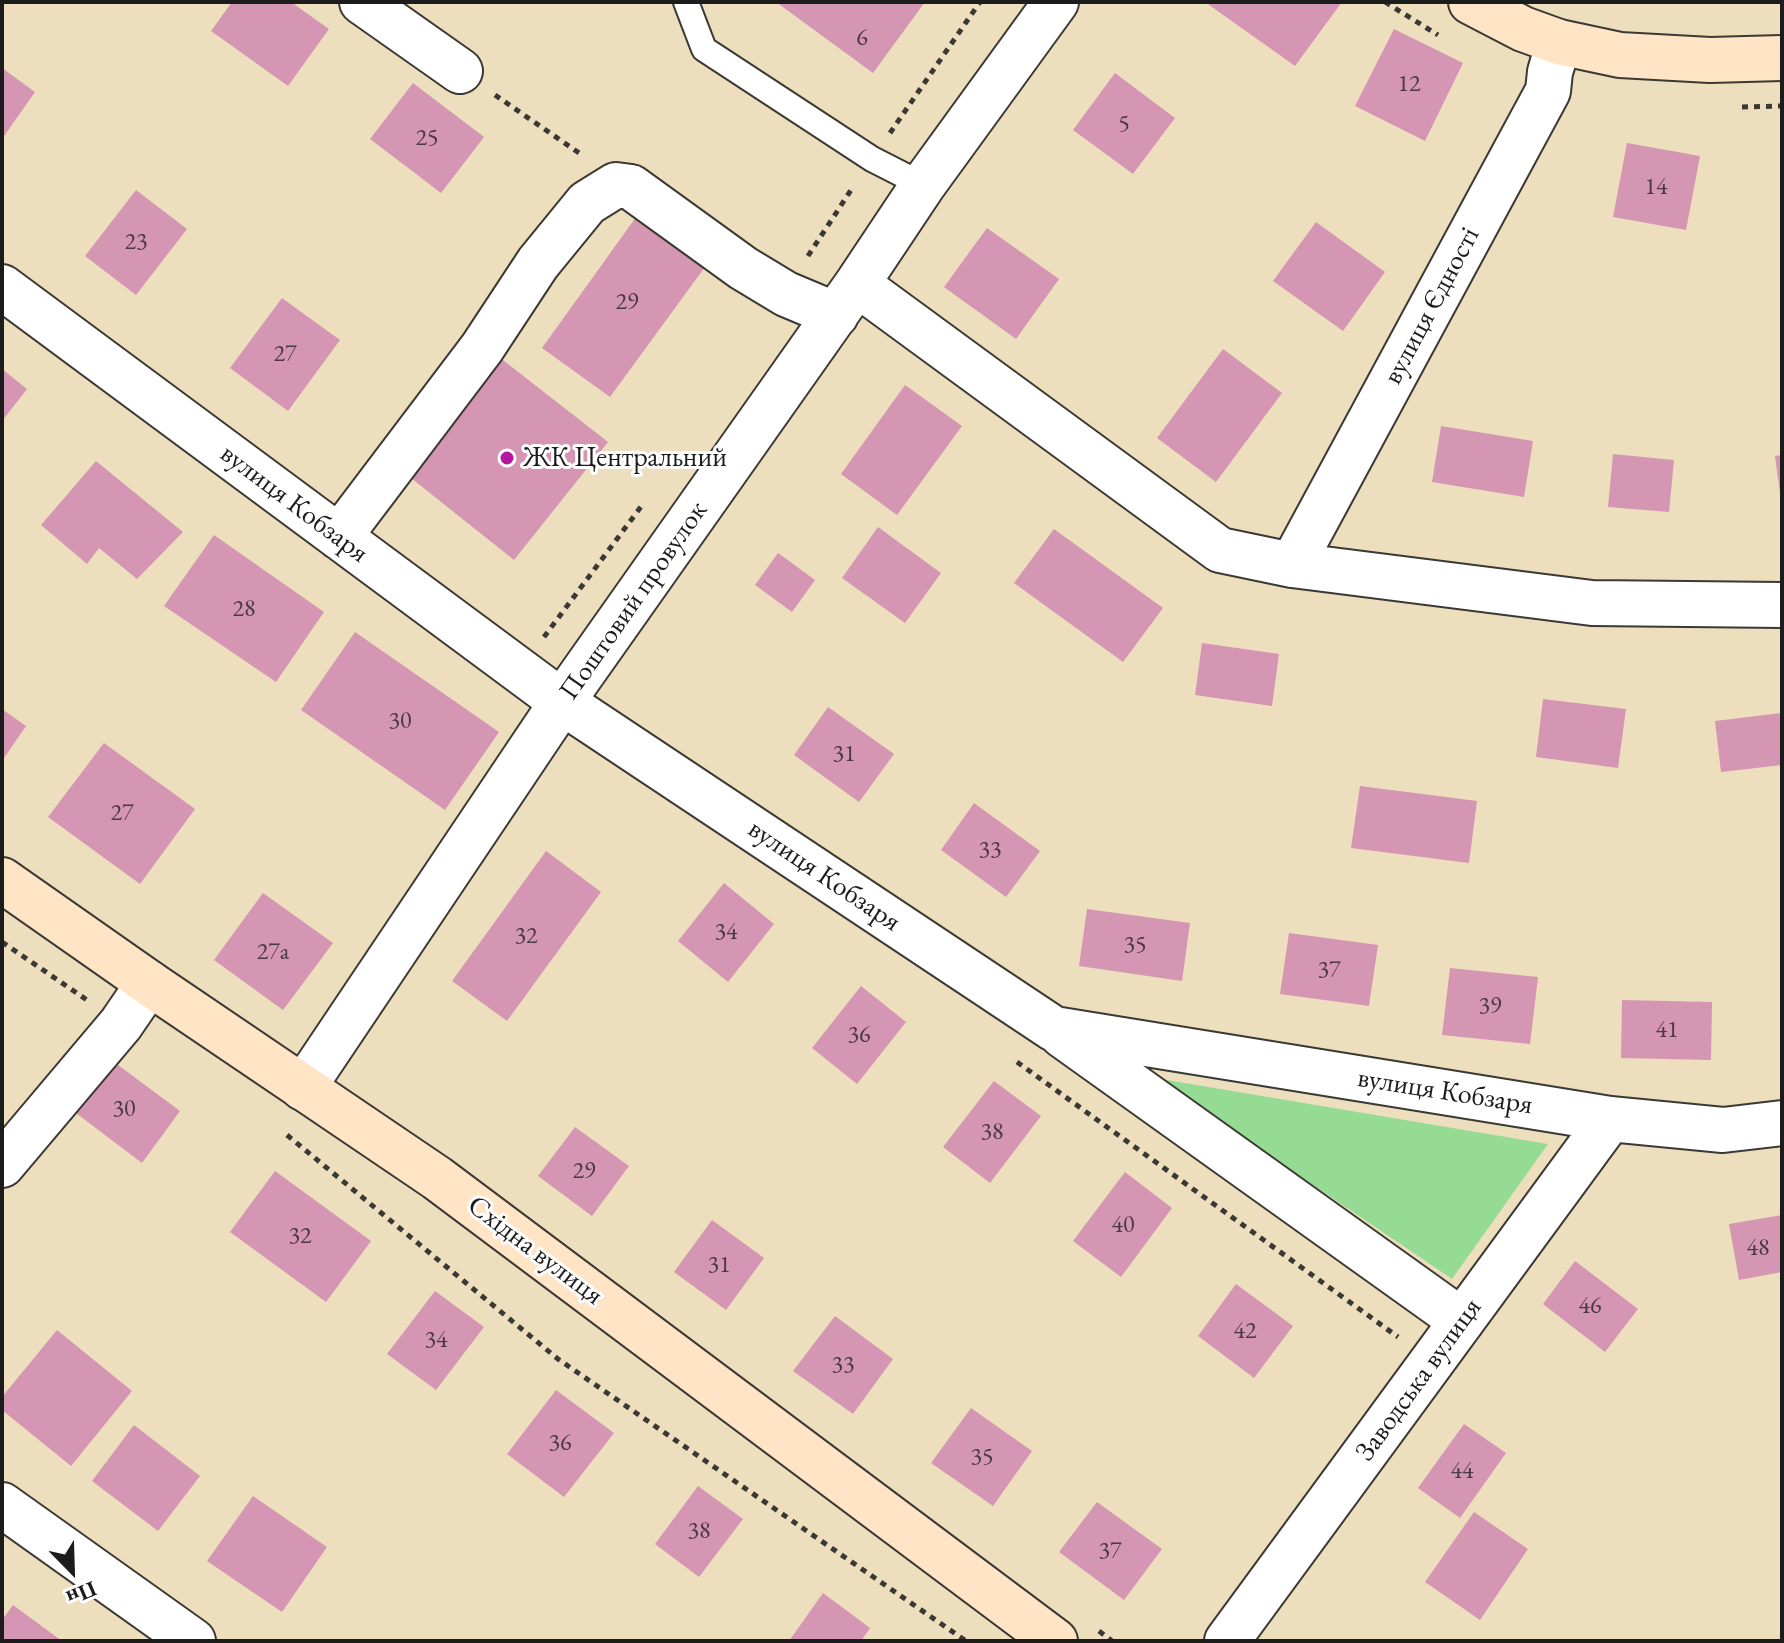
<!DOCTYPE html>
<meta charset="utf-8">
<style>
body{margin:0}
#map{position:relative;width:1784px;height:1643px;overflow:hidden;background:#eddfbd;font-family:"EB Garamond",serif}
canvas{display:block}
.frame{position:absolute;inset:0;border:4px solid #1c1c1c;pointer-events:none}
.north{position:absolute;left:32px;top:1531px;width:80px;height:80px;-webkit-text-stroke:6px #fff;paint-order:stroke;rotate:157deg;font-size:22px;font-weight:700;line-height:32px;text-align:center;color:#1c1c1c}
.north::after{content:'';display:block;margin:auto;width:28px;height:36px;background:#1c1c1c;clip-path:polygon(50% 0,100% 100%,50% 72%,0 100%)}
</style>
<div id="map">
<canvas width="1784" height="1643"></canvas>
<div class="frame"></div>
<div class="north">Пн</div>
</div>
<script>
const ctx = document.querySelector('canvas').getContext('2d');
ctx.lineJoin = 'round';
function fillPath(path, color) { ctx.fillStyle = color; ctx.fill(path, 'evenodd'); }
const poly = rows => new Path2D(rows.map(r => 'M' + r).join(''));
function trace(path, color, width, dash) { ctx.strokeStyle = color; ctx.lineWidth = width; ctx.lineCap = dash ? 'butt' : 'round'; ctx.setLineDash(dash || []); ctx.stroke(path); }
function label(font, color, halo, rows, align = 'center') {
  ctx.font = font + ' "EB Garamond",serif'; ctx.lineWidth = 6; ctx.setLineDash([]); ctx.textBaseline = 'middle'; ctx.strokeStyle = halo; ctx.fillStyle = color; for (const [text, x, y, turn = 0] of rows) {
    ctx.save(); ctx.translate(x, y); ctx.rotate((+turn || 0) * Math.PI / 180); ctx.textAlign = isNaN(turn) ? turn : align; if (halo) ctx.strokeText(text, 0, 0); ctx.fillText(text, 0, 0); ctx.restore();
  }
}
const green = poly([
 [1155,1078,1548,1144,1452,1279]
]);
const building = poly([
 [232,2,291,2,329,29,288,86,211,31],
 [776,2,925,2,873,73],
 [1205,2,1342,2,1295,66],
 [1394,29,1463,63,1425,141,1355,106],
 [2,68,35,92,2,139],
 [1115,73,1175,118,1133,174,1073,130],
 [413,83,484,137,441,193,370,139],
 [1627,143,1700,156,1686,230,1613,217],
 [136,190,187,229,136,295,85,256],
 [644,206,713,256,610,397,542,348],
 [1316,222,1385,272,1343,331,1273,281],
 [987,228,1059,279,1016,339,944,287],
 [282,298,340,340,288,411,230,368],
 [1223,349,1282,393,1216,482,1157,438],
 [499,357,608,442,514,560,406,474],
 [2,369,27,389,2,421],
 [905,385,962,426,897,515,841,474],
 [1441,426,1533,441,1524,497,1432,482],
 [1613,454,1674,460,1669,512,1608,507],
 [1782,455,1782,493,1780,493,1775,456],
 [96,461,183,532,137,579,99,548,87,564,41,525],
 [878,527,941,573,905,623,842,578],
 [1054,529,1163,608,1123,662,1014,583],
 [214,535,324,612,276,682,164,606],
 [778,553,815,580,792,612,755,585],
 [355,632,499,732,445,810,301,710],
 [1202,643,1279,654,1272,706,1195,695],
 [1543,699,1626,709,1618,768,1536,757],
 [828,707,894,754,859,802,794,755],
 [2,709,26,726,2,761],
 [1782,713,1782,765,1721,772,1715,721],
 [104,743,195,809,140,884,48,817],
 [1360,786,1477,801,1469,863,1351,848],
 [974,803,1040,851,1006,897,941,850],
 [546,851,601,892,507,1021,452,981],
 [724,883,774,924,728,982,678,941],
 [263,893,333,943,283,1010,214,960],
 [1087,909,1190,923,1182,981,1079,966],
 [1289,933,1378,945,1369,1006,1280,994],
 [1450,968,1538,977,1530,1044,1442,1035],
 [861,986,906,1022,857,1084,812,1048],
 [1622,1000,1712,1002,1711,1060,1621,1058],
 [106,1056,180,1111,142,1163,68,1107],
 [994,1081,1041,1116,990,1183,943,1147],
 [575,1127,629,1166,592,1216,538,1176],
 [275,1171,371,1241,326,1302,230,1232],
 [1125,1172,1172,1208,1121,1277,1073,1241],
 [1782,1215,1782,1272,1739,1280,1729,1224],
 [712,1220,764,1258,726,1310,674,1272],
 [1575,1261,1638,1309,1605,1352,1543,1304],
 [1236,1284,1293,1326,1254,1378,1198,1336],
 [435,1291,484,1327,436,1390,387,1354],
 [835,1316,893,1359,853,1414,793,1371],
 [57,1330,132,1391,71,1466,2,1410,2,1397],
 [556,1390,614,1433,564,1497,507,1454],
 [971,1408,1032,1451,993,1506,931,1463],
 [1464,1424,1506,1453,1460,1518,1418,1488],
 [134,1425,200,1476,158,1531,92,1481],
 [698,1486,743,1519,699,1577,655,1544],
 [253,1496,327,1547,282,1612,207,1561],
 [1097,1502,1162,1549,1124,1600,1059,1552],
 [1474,1512,1528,1549,1480,1620,1425,1582],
 [823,1593,870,1628,861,1641,789,1641],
 [13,1605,62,1641,2,1641,2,1620]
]);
const path = poly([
 [1385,2,1438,35],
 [495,95,582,155],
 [1742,107,1782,106],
 [890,133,980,2],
 [808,256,853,187],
 [544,637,643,504],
 [2,942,87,1000],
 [1017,1062,1398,1337],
 [287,1135,558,1359,966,1641],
 [1099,1631,1112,1641]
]);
const lane = poly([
 [686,2,704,49,872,159,923,185]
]);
const street = poly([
 [362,2,460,71],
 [857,284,1220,550,1292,565,1592,603,1782,605],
 [2,287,562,702,1054,1029,1610,1119,1723,1130,1782,1123],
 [339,537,482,348,538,263,587,203,616,185,631,187,743,268,786,294,836,315],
 [1292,565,1548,91,1550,72,1559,42],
 [1062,1035,1462,1321],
 [303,1088,562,702,857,284,923,185,1056,2],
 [2,1165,121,1024,149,983],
 [2,1505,193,1641],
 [1227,1641,1610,1119]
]);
const secondary = poly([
 [1471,2,1523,29,1559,42,1620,55,1710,60,1782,58],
 [2,880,149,983,437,1178,1055,1641]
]);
const markers = [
 [507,458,8,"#b5179e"]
];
const numberNames = [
 ["6",862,38],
 ["12",1409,84],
 ["5",1124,124],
 ["25",427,138],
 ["14",1656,187],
 ["23",136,242],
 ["29",627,302],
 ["27",285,354],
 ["28",244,609],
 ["30",400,721],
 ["31",844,754],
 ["27",122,813],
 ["33",990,850],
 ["34",726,932],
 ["32",526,936],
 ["35",1135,945],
 ["27а",273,952],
 ["37",1329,970],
 ["39",1490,1006],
 ["41",1667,1030],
 ["36",859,1035],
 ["30",124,1109],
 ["38",992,1132],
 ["29",584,1171],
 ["40",1123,1225],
 ["32",300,1236],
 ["48",1758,1248],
 ["31",719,1265],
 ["46",1590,1306],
 ["42",1245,1331],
 ["34",436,1340],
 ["33",843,1365],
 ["36",560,1443],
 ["35",982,1457],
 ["44",1462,1471],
 ["38",699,1531],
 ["37",1110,1551]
];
const streetNames = [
 ["вулиця Єдності",1432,306,-62],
 ["вулиця Кобзаря",294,504,37],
 ["Поштовий провулок",634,601,-55],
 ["вулиця Кобзаря",824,876,34],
 ["вулиця Кобзаря",1445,1092,9],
 ["Східна вулиця",535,1251,37],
 ["Заводська вулиця",1419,1380,-54]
];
const poiNames = [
 ["ЖК Центральний",523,458]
];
fillPath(green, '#96db94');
fillPath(building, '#d496b3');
trace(lane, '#3b3934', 28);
trace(street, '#3b3934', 48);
trace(secondary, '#3b3934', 48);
trace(path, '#3b3934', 5, [6, 6]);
trace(lane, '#fff', 24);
trace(street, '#fff', 44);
trace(secondary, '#ffe4c6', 44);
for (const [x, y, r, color] of markers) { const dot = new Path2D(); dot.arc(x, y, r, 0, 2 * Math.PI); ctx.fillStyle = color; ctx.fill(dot); trace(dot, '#fff', 3); }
label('24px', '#4a3a42', null, numberNames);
label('28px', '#1c1c1c', '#fff', streetNames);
label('28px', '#1c1c1c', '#fff', poiNames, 'left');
</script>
